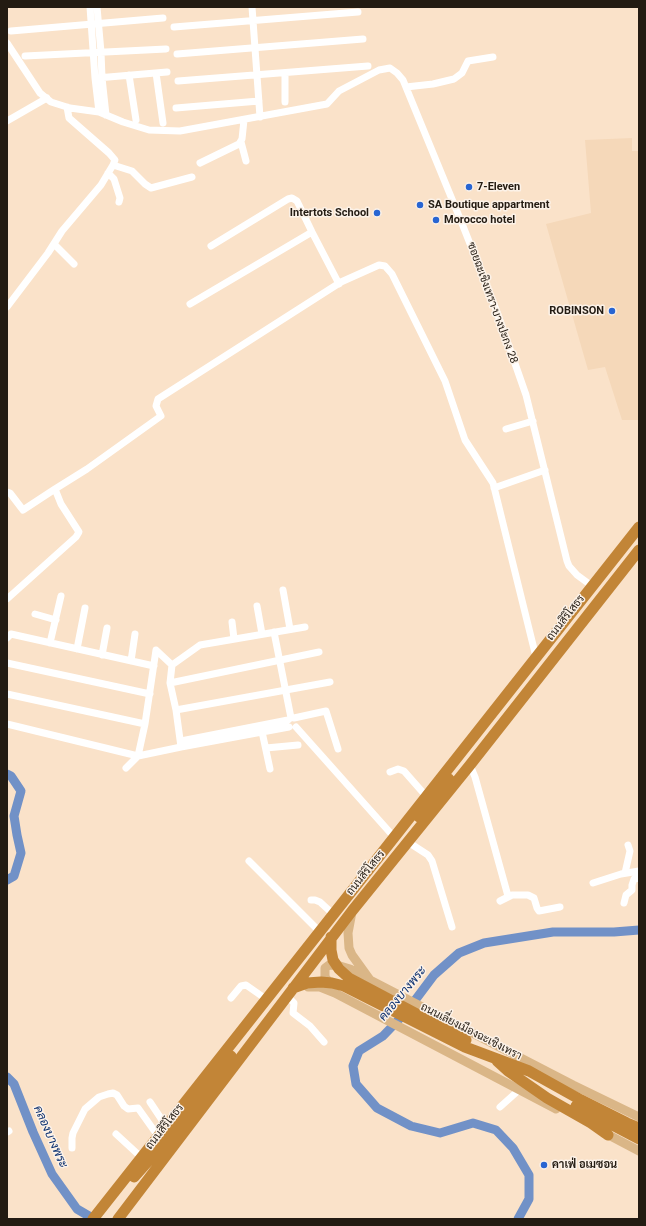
<!DOCTYPE html>
<meta charset="utf-8">
<style>
body{margin:0}
#map{position:relative;width:646px;height:1226px;overflow:hidden;background:#fae2c9;font-family:Roboto,sans-serif}
canvas{display:block}
.frame{position:absolute;inset:0;border:8px solid #231b12;pointer-events:none}
</style>
<div id="map">
<canvas width="646" height="1226"></canvas>
<div class="frame"></div>
</div>
<script>
const ctx = document.querySelector('canvas').getContext('2d');
ctx.lineJoin = 'round';
function fillPath(path, color) { ctx.fillStyle = color; ctx.fill(path, 'evenodd'); }
const poly = rows => new Path2D(rows.map(r => 'M' + r).join(''));
function trace(path, color, width, dash) { ctx.strokeStyle = color; ctx.lineWidth = width; ctx.lineCap = dash ? 'butt' : 'round'; ctx.setLineDash(dash || []); ctx.stroke(path); }
function label(font, color, halo, rows, align = 'center') {
  ctx.font = font + ' Roboto,Sarabun,sans-serif'; ctx.lineWidth = 3; ctx.setLineDash([]); ctx.textBaseline = 'middle'; ctx.strokeStyle = halo; ctx.fillStyle = color; for (const [text, x, y, turn = 0] of rows) {
    ctx.save(); ctx.translate(x, y); ctx.rotate((+turn || 0) * Math.PI / 180); ctx.textAlign = isNaN(turn) ? turn : align; if (halo) ctx.strokeText(text, 0, 0); ctx.fillText(text, 0, 0); ctx.restore();
  }
}
const built = poly([
 [632,138,632,151,639,151,639,420,622,420,605,367,588,370,546,224,591,213,585,140]
]);
const river = poly([
 [7,774,11,776,21,791,14,816,17,835,21,853,14,876,7,880],
 [7,1077,14,1084,33,1132,52,1174,77,1209,94,1219],
 [518,1219,529,1199,529,1175,513,1148,496,1130,473,1123,440,1133,411,1126,377,1108,356,1084,353,1066,359,1051,383,1036,407,1011,434,975,459,953,484,943,553,932,614,932,639,930]
]);
const minor = poly([
 [90,7,95,78,99,112],
 [97,7,101,52,102,78,106,115],
 [252,7,260,117],
 [174,27,358,12],
 [11,31,163,18],
 [7,43,40,93,51,102,70,108,99,112,123,122,149,130,180,131,327,104,339,91,379,70,390,68,397,73,403,80,461,221,497,312,526,395,567,561,569,566,577,575,592,586],
 [177,54,363,39],
 [25,56,166,49],
 [156,73,163,123],
 [285,73,285,102],
 [129,75,136,120],
 [97,78,167,72],
 [178,81,368,66],
 [406,87,433,84,454,79,462,73,468,61,493,57],
 [176,108,259,101],
 [7,121,47,98],
 [241,142,246,161],
 [200,163,239,144,242,139,244,120],
 [113,165,132,171,145,184,151,188,192,177],
 [108,173,114,179,120,198,119,202],
 [54,244,74,264],
 [211,246,288,199,292,198,297,201,312,232,339,284],
 [190,304,312,232],
 [7,307,48,253,62,231,101,185,113,165,115,160,109,153,69,118,67,107],
 [506,429,533,421],
 [494,488,545,470],
 [7,492,10,493,23,510,55,489],
 [283,590,290,629],
 [7,599,76,537,79,532,61,504,55,489,87,469,161,416,156,406,158,399,341,282,379,265,385,266,392,274,445,381,465,440,493,483,536,657],
 [257,606,262,634],
 [35,614,56,620],
 [232,622,234,639],
 [274,632,291,718],
 [7,638,11,634,154,666],
 [50,643,61,596],
 [77,649,85,608],
 [102,655,107,628],
 [131,661,135,634],
 [7,663,150,694],
 [172,665,200,645,305,627],
 [170,683,319,652],
 [7,694,145,724],
 [176,710,330,682],
 [294,718,326,711,338,749],
 [7,724,138,756,181,747],
 [261,727,270,769],
 [296,727,394,837],
 [181,741,288,720],
 [266,748,298,745],
 [470,765,475,777,508,896],
 [126,768,138,756,145,724,156,650,172,665,170,683,176,710,181,747,289,727],
 [390,772,398,769,404,771,426,796],
 [408,842,428,855,432,861,452,927],
 [249,861,319,931],
 [625,873,630,851,628,845],
 [593,883,621,874,639,871],
 [311,900,315,900,320,902,333,914],
 [500,901,512,895,528,895,534,898,537,908,539,911,560,907],
 [624,903,626,895,632,890,632,885,634,879,639,878],
 [287,996,294,1003,293,1013,310,1026,324,1042],
 [231,998,241,986,246,985,266,999],
 [150,1102,166,1126],
 [500,1107,519,1090],
 [7,1132,9,1131],
 [116,1134,141,1157],
 [72,1148,72,1138,73,1133,85,1109,99,1097,108,1094,113,1093,117,1095,124,1106,128,1109,138,1108,158,1136]
]);
const major = poly([
 [352,912,348,933,349,948,352,955,370,980,573,1085,639,1117],
 [332,986,325,977,325,968,329,965,340,966,350,969,365,977],
 [308,987,320,987,335,993,556,1109],
 [603,1132,639,1151]
]);
const highway = poly([
 [419,817,449,779],
 [331,937,331,950,333,960,339,969,349,978,466,1040],
 [293,988,307,983,321,982,332,983,344,986,465,1047,529,1071,581,1100,627,1123,639,1128],
 [497,1061,508,1071,547,1098,591,1123,608,1135],
 [576,1106,639,1139],
 [134,1177,159,1149,231,1056],
 [93,1219,639,527],
 [118,1219,352,911,470,765,639,550]
]);
const markers = [
 [469,187,4,"#2865d2"],
 [420,205,4,"#2865d2"],
 [377,213,4,"#2865d2"],
 [436,220,4,"#2865d2"],
 [612,311,4,"#2865d2"],
 [544,1165,4,"#2865d2"]
];
const poiNames = [
 ["7-Eleven",477,187],
 ["SA Boutique appartment",428,205],
 ["Intertots School",369,213,"right"],
 ["Morocco hotel",444,220],
 ["ROBINSON",604,311,"right"],
 ["คาเฟ่ อเมซอน",552,1165]
];
const streetNames = [
 ["ซอยฉะเชิงเทรา-บางปะกง 28",492,303,70],
 ["ถนนสิริโสธร",566,618,-52],
 ["ถนนสิริโสธร",366,873,-51],
 ["ถนนเลี่ยงเมืองฉะเชิงเทรา",471,1032,27],
 ["ถนนสิริโสธร",165,1127,-52]
];
const waterNames = [
 ["คลองบางพระ",403,994,-50],
 ["คลองบางพระ",50,1137,66]
];
fillPath(built, '#f5d8b9');
trace(river, '#7191c7', 9);
trace(minor, '#fff', 7);
trace(major, '#dab687', 9);
trace(highway, '#c28537', 11);
for (const [x, y, r, color] of markers) { const dot = new Path2D(); dot.arc(x, y, r, 0, 2 * Math.PI); ctx.fillStyle = color; ctx.fill(dot); trace(dot, '#fcf2e8', 1.5); }
label('bold 11px', '#231b12', '#fcf2e8', poiNames, 'left');
label('11px', '#231b12', '#fcf2e8', streetNames);
label('italic 12px', '#0a2f6f', '#fcf2e8', waterNames);
</script>
